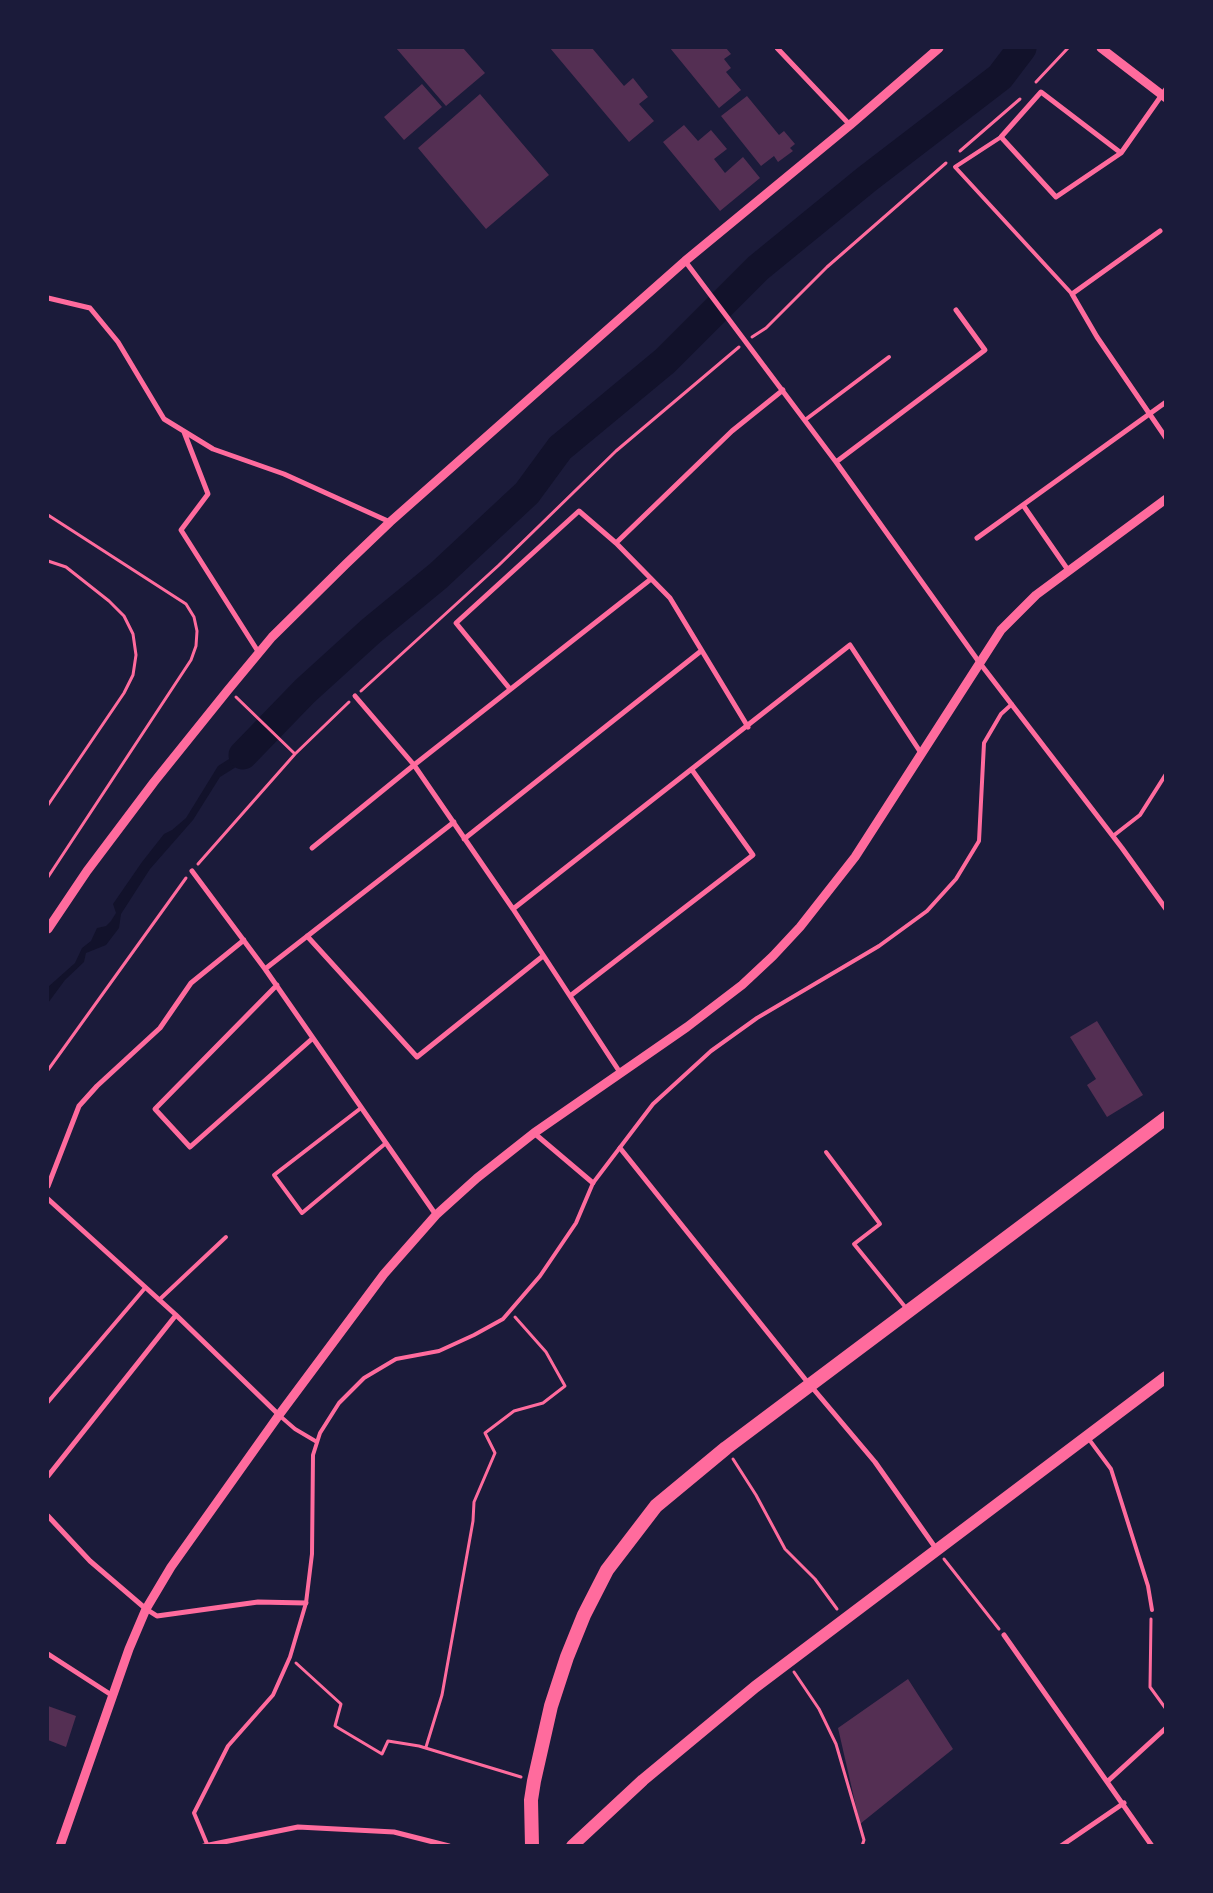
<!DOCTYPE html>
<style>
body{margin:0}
#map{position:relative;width:1213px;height:1893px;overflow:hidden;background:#1b1b3a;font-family:"Titillium Web",sans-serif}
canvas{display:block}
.frame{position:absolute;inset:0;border:49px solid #1b1b3a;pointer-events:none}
</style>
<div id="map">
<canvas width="1213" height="1893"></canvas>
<div class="frame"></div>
</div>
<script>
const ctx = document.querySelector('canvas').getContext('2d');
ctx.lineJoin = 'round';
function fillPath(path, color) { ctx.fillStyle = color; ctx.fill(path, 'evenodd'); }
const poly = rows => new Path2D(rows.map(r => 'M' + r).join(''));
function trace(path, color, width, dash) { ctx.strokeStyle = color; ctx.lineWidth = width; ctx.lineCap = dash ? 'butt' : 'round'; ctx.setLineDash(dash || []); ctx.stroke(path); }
const water = poly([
 [262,725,271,734,265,736,258,744,252,757,220,777,193,820,150,869,121,914,119,928,106,945,86,953,84,962,65,980,48,1003,48,987,75,963,82,948,91,941,97,928,106,926,111,921,116,913,113,904,142,862,164,834,172,830,186,818,218,766,248,747]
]);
const river = poly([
 [243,755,305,691,371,631,438,576,527,493,560,448,665,361,758,268,867,179,1000,77,1022,48]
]);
const building = poly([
 [396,48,463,48,485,73,446,106],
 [550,48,592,48,624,86,633,78,648,97,639,104,654,121,629,142],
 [670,48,726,48,731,54,724,59,731,68,726,72,741,90,719,108],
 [422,84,442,107,404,140,384,117],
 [480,94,549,175,486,229,418,148],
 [747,96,779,135,784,131,795,144,790,148,793,151,778,162,774,156,761,166,721,116],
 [684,125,698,141,711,130,727,149,714,159,725,173,743,157,760,178,720,211,663,142],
 [1097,1021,1143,1095,1107,1117,1087,1085,1096,1079,1070,1037],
 [908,1679,953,1749,860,1824,838,1728],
 [48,1706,76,1716,66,1747,48,1740]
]);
const path = poly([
 [1036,82,1068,48],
 [960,151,1020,99],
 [752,337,766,328,827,267,946,163],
 [48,515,186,604,194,617,197,631,196,646,191,660,48,877],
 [48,561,66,567,109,601,124,616,133,634,136,655,133,675,124,693,48,805],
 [361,691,499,565,616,451,739,347],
 [236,697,295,754],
 [198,864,295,754,349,702],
 [48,1070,186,878],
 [733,1459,756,1495,785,1549,815,1579,837,1609],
 [944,1559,999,1629],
 [1151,1619,1150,1687,1166,1709],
 [296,1663,341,1704,335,1726,382,1754,388,1741,419,1746,521,1777],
 [794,1672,819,1709,836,1744,864,1840,862,1846],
 [426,1747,442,1695,473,1521,474,1502,495,1453,485,1433,514,1411,543,1403,565,1386,546,1352,515,1317]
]);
const service = poly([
 [1001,137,955,167,1072,294],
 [805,420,889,357],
 [1113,836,1140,815,1166,774],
 [361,1108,274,1175,302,1213,386,1143],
 [826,1152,880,1224,854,1244,906,1308],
 [159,1300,226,1237],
 [48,1402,145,1288],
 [280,1416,295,1429,317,1442],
 [1088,1438,1111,1469,1148,1586,1152,1610],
 [207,1844,194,1813,228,1746,273,1695,290,1657,306,1603,312,1554,313,1455,320,1433,339,1403,364,1378,396,1359,439,1351,474,1335,503,1319,540,1276,576,1223,593,1183,653,1104,711,1051,757,1018,879,946,927,911,956,879,979,841,984,743,1001,714,1012,704]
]);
const minor = poly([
 [777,48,850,125],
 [1121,153,1041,92,1001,137,1056,197,1121,153,1166,89],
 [1160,231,1072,294,1097,337,1166,438],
 [685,261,836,462,979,662,1122,848,1166,909],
 [48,298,90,308,118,342,164,419,213,449,284,474,390,522],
 [184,432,208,494,181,530,259,653],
 [836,462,985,350,956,310],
 [1023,505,1068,570],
 [977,538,1166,402],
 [616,543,732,431,783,390],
 [510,689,456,623,579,511,616,543,670,598,748,727],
 [355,696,414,765,513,909,621,1074],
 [464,839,701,651],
 [312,848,414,765,651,579],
 [192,871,265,969,436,1215],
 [513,909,850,645,921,753],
 [307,936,417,1057,543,956],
 [265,969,454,822],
 [277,985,155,1109,190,1147,313,1038],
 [570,996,753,855,692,770],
 [534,1133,593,1183],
 [620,1148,805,1379,875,1462,937,1550],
 [48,1186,79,1106,97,1086,160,1028,191,983,244,940],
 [48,1199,176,1315,279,1415],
 [48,1476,176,1315],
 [48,1516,90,1561,146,1609,157,1616,258,1602,306,1603],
 [1004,1635,1152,1846],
 [48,1654,113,1696],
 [1108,1781,1166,1728],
 [204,1846,298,1827,394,1832,449,1846],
 [1061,1846,1124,1803]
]);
const tertiary = poly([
 [1101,48,1166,98],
 [48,929,87,871,154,782,228,690,272,637,346,564,390,522,685,261,850,125,939,48],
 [60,1846,129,1649,146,1609,171,1567,279,1415,384,1274,436,1215,477,1178,534,1133,687,1027,742,985,773,956,800,927,855,857,1001,630,1036,595,1166,499]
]);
const primary = poly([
 [572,1846,643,1780,755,1687,1166,1377]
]);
const trunk = poly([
 [532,1846,531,1800,534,1781,551,1706,567,1657,584,1615,607,1570,656,1506,726,1448,1166,1118]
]);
fillPath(water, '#12122b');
trace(river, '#12122b', 29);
fillPath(building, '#542f53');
trace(path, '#ff6b9d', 3);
trace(service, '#ff6b9d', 4);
trace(minor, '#ff6b9d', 5);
trace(tertiary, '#ff6b9d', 9);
trace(primary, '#ff6b9d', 12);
trace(trunk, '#ff6b9d', 14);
</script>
